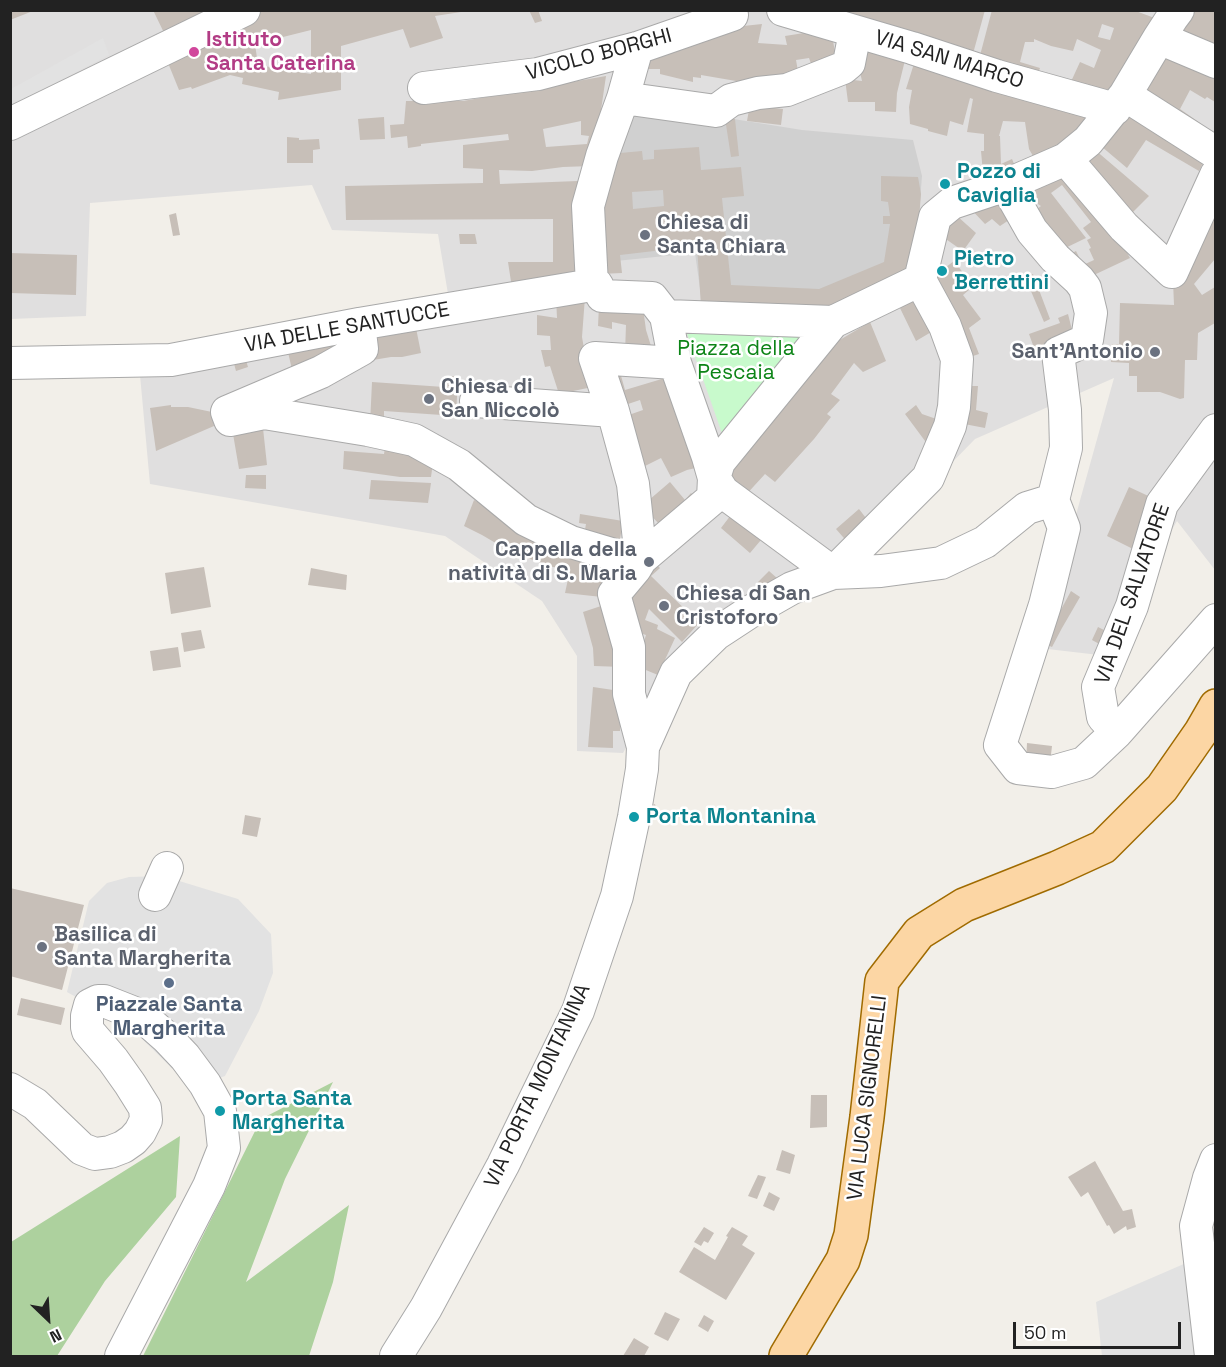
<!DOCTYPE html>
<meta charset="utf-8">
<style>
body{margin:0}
#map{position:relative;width:1226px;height:1367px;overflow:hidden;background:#f2efe9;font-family:"Space Grotesk",sans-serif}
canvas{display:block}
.frame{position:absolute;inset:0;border:12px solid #222;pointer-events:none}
.north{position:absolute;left:18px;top:1289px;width:60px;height:60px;-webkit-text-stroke:4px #fff;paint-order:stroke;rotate:155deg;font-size:16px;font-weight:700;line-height:24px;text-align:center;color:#222}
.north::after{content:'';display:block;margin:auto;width:21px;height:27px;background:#222;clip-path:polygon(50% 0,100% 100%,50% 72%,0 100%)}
.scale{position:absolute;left:1013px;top:1322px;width:168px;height:27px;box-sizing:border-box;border:3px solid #222;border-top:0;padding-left:8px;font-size:18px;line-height:21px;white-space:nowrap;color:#222;-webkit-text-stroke:4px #fff;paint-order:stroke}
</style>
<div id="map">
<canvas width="1226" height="1367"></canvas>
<div class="frame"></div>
<div class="north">N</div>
<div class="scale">50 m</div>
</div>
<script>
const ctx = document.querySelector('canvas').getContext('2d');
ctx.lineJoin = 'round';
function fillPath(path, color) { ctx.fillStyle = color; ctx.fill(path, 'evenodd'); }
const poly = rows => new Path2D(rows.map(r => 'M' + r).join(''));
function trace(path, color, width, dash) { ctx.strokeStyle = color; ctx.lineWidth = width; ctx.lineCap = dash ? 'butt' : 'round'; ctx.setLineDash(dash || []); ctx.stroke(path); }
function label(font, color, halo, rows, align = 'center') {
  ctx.font = font + ' "Space Grotesk",sans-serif'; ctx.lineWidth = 5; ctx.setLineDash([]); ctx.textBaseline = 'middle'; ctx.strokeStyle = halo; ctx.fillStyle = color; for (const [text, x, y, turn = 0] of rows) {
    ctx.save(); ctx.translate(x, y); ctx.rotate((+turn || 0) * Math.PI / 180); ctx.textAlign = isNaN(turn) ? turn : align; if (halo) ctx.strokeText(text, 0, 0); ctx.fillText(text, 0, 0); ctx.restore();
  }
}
const residential = poly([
 [10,11,1215,11,1215,570,1177,521,1099,655,1039,648,1114,378,975,439,901,515,670,672,623,753,577,751,577,656,542,601,445,536,150,484,140,375,448,294,438,234,332,230,312,185,90,203,86,316,11,319]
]);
const religious = poly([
 [633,108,721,117,802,130,913,140,922,176,914,276,703,310,695,253,606,262,603,193]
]);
const forest = poly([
 [333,1082,285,1179,246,1282,349,1205,333,1282,309,1356,143,1356,261,1119],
 [180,1136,176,1197,105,1281,57,1356,11,1356,11,1242]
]);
const park = poly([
 [683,322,811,326,724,439]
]);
const parking = poly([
 [103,38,109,55,11,106,11,89],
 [163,876,238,899,271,934,273,973,259,1011,225,1076,192,1088,131,1028,67,992,89,901,107,883,129,877],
 [1193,1260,1203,1356,1102,1356,1096,1302]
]);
const building = poly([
 [10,10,33,10,33,11,10,20],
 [153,10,228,10,167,39],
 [262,10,461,10,461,12,435,16,443,38,410,48,403,29,341,46,341,90,278,100,279,92,242,84,243,78,230,75,192,89,191,87,179,90,166,58],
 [311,30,311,74,258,65,255,44],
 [529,10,538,10,542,21,535,23],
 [810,10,985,10,971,61],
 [992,10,1133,10,1160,20,1110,102,1069,86,1080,62,1094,68,1101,50,1077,39,1073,51,1051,46,1034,39,1034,42,1025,42,1020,62,1040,68,1035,81,978,63],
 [1102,24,1114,28,1110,40,1098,37],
 [1190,10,1215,10,1215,57,1170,37],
 [762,24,758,43,787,45,785,36,804,33,832,35,837,64,814,72,809,58,796,60,799,77,782,86,736,81,701,75,701,78,693,77,693,82,660,74,660,69,641,69,645,56,725,28],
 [861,41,906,56,897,93,896,112,875,111,875,102,848,102,845,79,862,81,858,63],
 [1164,43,1215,67,1215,102,1207,97,1205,99,1190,90,1180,109,1200,123,1195,132,1135,94],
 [917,54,1100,114,1037,163,1029,149,1025,122,1003,121,999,136,1000,136,1001,164,1012,159,1017,171,984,184,981,151,984,151,984,134,967,132,973,99,970,98,963,125,950,121,947,136,928,131,928,129,910,124,909,107,912,90,906,89],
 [606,76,596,144,591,166,563,167,532,171,499,170,500,184,578,181,577,279,512,288,508,262,553,262,553,219,346,220,345,186,483,183,483,169,463,168,463,145,509,140,508,134,421,144,421,146,408,148,407,136,391,138,390,125,404,124,406,101,463,101],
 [581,121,581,135,589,136,587,144,546,147,543,129],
 [1131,103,1208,153,1199,171,1146,140,1127,168,1095,141],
 [757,106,783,109,781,125,747,121,749,110,755,111],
 [384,117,385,139,360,140,358,119],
 [725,118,735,119,739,156,731,157],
 [287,137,299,138,299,140,319,139,320,149,313,150,313,163,287,163],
 [699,147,701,170,741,167,744,196,722,198,731,285,819,289,884,262,890,224,883,224,883,216,890,216,888,202,881,201,881,176,918,177,921,194,919,219,910,275,825,312,701,306,697,246,620,255,622,273,600,274,594,224,609,154,642,151,643,160,654,159,654,150],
 [663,190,664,206,633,209,632,192],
 [1094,149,1149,196,1122,223,1075,162],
 [1068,165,1117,235,1130,258,1096,274,1083,274,1064,257,1076,251,1083,265,1094,260,1089,249,1091,248,1087,240,1091,238,1083,228,1091,222,1062,185,1051,193,1086,238,1057,252,1028,216,1041,206,1024,195],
 '939 184a6 6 0 1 1 12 0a6 6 0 1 1-12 0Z',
 [997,195,1009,220,1000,226,992,219,985,224,968,206],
 [1215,212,1215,259,1194,284,1202,295,1215,287,1215,323,1198,333,1197,360,1185,360,1184,398,1180,399,1160,392,1137,392,1137,376,1129,376,1129,363,1111,362,1112,344,1119,344,1120,303,1174,305,1173,281],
 [176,213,180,235,173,236,169,215],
 [956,215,976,233,963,251,940,235],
 [459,234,475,234,477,244,460,244],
 [10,253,77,255,76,295,10,293],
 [954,261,964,274,977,283,963,295,981,319,969,328,979,354,964,359,929,280],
 [1033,274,1050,319,1044,322,1025,277],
 [919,292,938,328,916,341,899,306],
 [556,297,585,297,582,337,586,360,597,386,559,394,550,366,545,367,541,350,551,350,550,336,537,335,537,315,557,318],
 [599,306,643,308,646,330,651,346,625,353,626,325,612,322,612,329,598,326],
 [1068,314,1075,342,1037,356,1029,334,1060,323,1058,318],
 [870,322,886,361,863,372,854,363,831,394,840,400,827,414,831,417,814,439,775,482,765,474,743,498,722,478,833,344],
 [415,323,421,353,402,357,391,357,373,360,367,335],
 [348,335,353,348,294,378,287,348],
 [245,357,248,367,236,371,233,360],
 [618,365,625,390,665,378,704,466,687,470,671,477,661,458,639,469,623,417,643,410,640,400,619,407,605,367],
 [446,376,458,376,456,416,384,411,384,427,370,424,372,382,444,387],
 [965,386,978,386,976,410,988,413,985,428,959,423],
 [171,405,171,407,188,407,212,412,214,426,156,451,150,408],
 [916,405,922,414,945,422,931,449,905,414],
 [262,419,267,465,239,469,232,428],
 [386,441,434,455,431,477,400,477,343,469,344,451,384,454],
 [246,475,266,475,266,489,245,488],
 [371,480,431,483,428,503,369,499],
 [670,482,685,500,691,493,697,499,661,526,642,506],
 [1129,487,1157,500,1135,550,1107,536],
 [474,500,526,526,615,559,611,581,602,597,565,593,570,570,553,567,516,554,499,545,482,535,464,526],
 [859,509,872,526,850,545,836,529],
 [734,511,766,534,750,553,721,528],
 [580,514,623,521,618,552,583,541,586,524,579,523],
 [649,557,660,568,651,576,699,623,682,642,649,609,645,620,658,625,657,629,675,638,658,675,636,666,646,635,637,632,625,606],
 [204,567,211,607,171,614,165,573],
 [311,568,347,575,346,590,308,585],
 [769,571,778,579,764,593,755,585],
 [1071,591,1080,597,1062,628,1052,647,1043,643],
 [610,603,623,667,594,666,593,648,583,612],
 [1098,627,1110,633,1103,646,1092,640],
 [201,630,205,648,184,652,181,633],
 [178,647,181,667,153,671,150,651],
 [593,687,620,691,621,712,620,731,613,731,613,748,588,747],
 [1027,743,1052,746,1050,763,1026,762],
 [655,804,658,815,644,821,640,810],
 [245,815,261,818,257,837,242,834],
 [10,888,84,905,62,990,10,976],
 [21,998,65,1008,61,1025,17,1015],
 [811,1095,827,1095,827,1127,810,1128],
 [782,1150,795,1155,790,1174,776,1170],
 [1095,1161,1123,1211,1132,1209,1136,1227,1127,1230,1126,1226,1114,1234,1109,1225,1107,1226,1088,1192,1081,1197,1068,1177],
 [758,1175,766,1177,757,1199,748,1196],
 [769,1192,780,1198,774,1211,763,1206],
 [704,1227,714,1233,708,1243,704,1241,701,1246,694,1242],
 [732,1227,748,1236,742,1245,755,1253,726,1300,679,1272,694,1247,715,1260,728,1237,726,1236],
 [665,1312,680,1319,668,1341,654,1334],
 [704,1315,714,1321,708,1332,698,1326],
 [634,1338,649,1347,644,1356,623,1356]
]);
const minor = poly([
 [783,10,912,48,997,76,1115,109],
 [1159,38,1216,62],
 [424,88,538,74,637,48,732,15,730,10],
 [1125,95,1216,153],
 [623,98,716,111,731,100,758,93,787,90,843,68,849,63,855,32],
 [10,124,244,10],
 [1066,159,1124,227,1172,272,1216,175],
 [592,285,588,206,602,156,623,98,637,48],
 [666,316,833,322,719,462,714,478,708,457,675,363,666,316],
 [833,322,920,280,935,217,952,203,1006,185,1066,159,1088,141,1125,95,1159,38,1172,18,1178,10],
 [359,324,362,349,321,372,227,412,230,420,264,413,368,430,414,440,459,465,526,520,571,542,618,556,635,569],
 [10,363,171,360,359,324,592,285,597,285,602,296,652,298,666,316],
 [476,401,613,411],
 [1053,500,1064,528,1045,605,1000,745,1018,768,1052,772,1084,763,1117,732,1216,620],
 [641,559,633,484,613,411,595,358,675,363],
 [833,573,881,571,941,563,985,542,1027,508,1053,500,1066,448,1065,410,1058,353,1087,340,1091,313,1085,288,1079,280,1055,258,1032,231,1006,185],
 [1117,732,1103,717,1098,687,1132,606,1162,504,1216,430],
 [643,747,676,673,716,634,748,613,792,588,833,573,928,478,950,426,954,407,957,359,945,326,920,280],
 [155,895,167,868],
 [10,1089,35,1104,82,1149,95,1154,110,1152,123,1147,133,1140,140,1132,146,1120,145,1108,130,1084,113,1060,88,1031,87,1027,87,1016,90,1005,98,1001,104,1001,142,1016,167,1038,185,1057,205,1084,220,1111,224,1148,209,1186,121,1356],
 [396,1356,426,1308,503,1165,578,1011,617,896,634,817,642,769,643,747,629,694,629,647,614,594,635,569,641,559,713,498,714,478,723,492,833,573],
 [1211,1356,1196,1226,1209,1178,1216,1160]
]);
const major = poly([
 [786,1356,843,1260,851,1235,867,1117,882,981,919,933,964,905,1057,868,1103,847,1162,788,1201,732,1216,706]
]);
const markers = [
 [194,52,6,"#d1479c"],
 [945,184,6,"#0f9aa8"],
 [645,235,6,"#6b7280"],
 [942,271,6,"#0f9aa8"],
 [1155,352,6,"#6b7280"],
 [429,399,6,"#6b7280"],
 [649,562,6,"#6b7280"],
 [664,606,6,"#6b7280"],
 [634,817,6,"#0f9aa8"],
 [42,947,6,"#6b7280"],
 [169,983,6,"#5c6f8a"],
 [220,1111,6,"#0f9aa8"]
];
const hotelNames = [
 ["Istituto",206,40],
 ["Santa Caterina",206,64]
];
const streetNames = [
 ["VICOLO BORGHI",599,55,-15],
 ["VIA SAN MARCO",949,60,17],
 ["VIA DELLE SANTUCCE",347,328,-10],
 ["VIA DEL SALVATORE",1133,594,-71],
 ["VIA PORTA MONTANINA",538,1086,-65],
 ["VIA LUCA SIGNORELLI",868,1098,-83]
];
const cultureNames = [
 ["Pozzo di",957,172],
 ["Caviglia",957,196],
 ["Pietro",954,259],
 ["Berrettini",954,283],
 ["Porta Montanina",646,817],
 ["Porta Santa",232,1099],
 ["Margherita",232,1123]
];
const worshipNames = [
 ["Chiesa di",657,223],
 ["Santa Chiara",657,247],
 ["Sant'Antonio",1143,352,"right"],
 ["Chiesa di",441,387],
 ["San Niccolò",441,411],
 ["Cappella della",637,550,"right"],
 ["natività di S. Maria",637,574,"right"],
 ["Chiesa di San",676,594],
 ["Cristoforo",676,618],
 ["Basilica di",54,935],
 ["Santa Margherita",54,959]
];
const parkNames = [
 ["Piazza della",736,349],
 ["Pescaia",736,373]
];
const serviceNames = [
 ["Piazzale Santa",169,1005],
 ["Margherita",169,1029]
];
fillPath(residential, '#e0dfdf');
fillPath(religious, '#d0d0d0');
fillPath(forest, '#add19e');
fillPath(park, '#c8facc');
fillPath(parking, '#e2e2e2');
fillPath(building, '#c7bfb8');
trace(minor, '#a9a9a9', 34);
trace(major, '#a06b00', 36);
trace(minor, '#fff', 32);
trace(major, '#fcd6a4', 33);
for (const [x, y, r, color] of markers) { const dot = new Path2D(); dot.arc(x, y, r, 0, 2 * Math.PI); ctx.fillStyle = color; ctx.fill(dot); trace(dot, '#fff', 2); }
label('bold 21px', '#b23c85', '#fff', hotelNames, 'left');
label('21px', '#222', '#fff', streetNames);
label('bold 21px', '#0d838f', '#fff', cultureNames, 'left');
label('bold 21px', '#5b616d', '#fff', worshipNames, 'left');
label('21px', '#0c8416', '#fff', parkNames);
label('bold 21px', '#4e5e75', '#fff', serviceNames);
</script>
